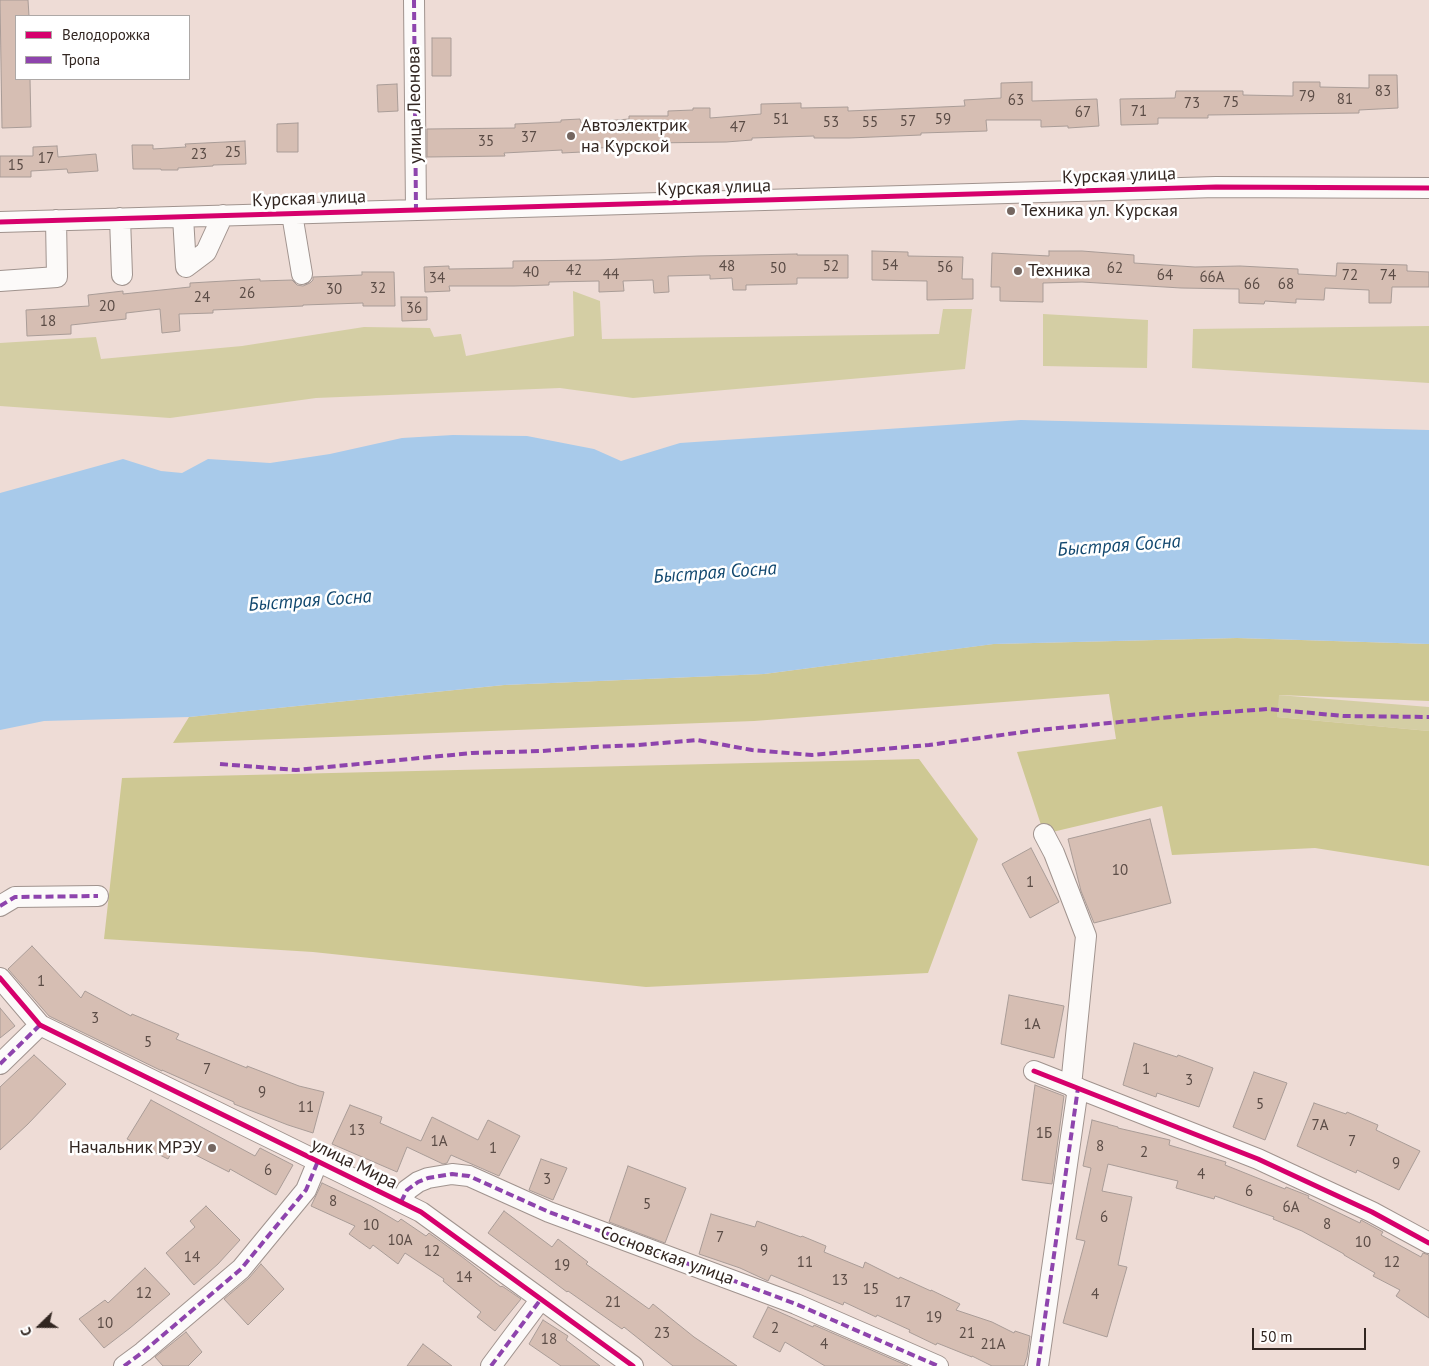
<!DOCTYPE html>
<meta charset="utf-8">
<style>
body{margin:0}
#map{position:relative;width:1429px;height:1366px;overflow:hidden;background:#eedcd6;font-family:"PT Sans",sans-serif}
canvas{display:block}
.legend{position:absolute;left:15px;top:15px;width:175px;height:65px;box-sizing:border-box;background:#fff;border:1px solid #ada8a6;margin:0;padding:6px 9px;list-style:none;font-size:15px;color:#322621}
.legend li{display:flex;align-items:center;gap:10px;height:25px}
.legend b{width:25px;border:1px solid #ada8a6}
.north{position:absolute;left:15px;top:1301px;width:50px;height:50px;-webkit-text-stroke:4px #fff;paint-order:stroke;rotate:248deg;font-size:14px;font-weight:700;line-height:20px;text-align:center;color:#322621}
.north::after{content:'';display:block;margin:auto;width:18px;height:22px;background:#322621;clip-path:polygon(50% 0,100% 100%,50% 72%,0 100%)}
.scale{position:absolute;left:1252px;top:1328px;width:114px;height:22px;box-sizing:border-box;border:2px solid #322621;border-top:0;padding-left:6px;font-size:15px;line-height:18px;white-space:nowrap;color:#322621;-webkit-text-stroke:4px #fff;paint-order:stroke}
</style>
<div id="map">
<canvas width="1429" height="1366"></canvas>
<ul class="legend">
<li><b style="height:6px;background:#d6006c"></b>Велодорожка</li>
<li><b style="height:6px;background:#8e44ad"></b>Тропа</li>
</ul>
<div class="north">С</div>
<div class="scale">50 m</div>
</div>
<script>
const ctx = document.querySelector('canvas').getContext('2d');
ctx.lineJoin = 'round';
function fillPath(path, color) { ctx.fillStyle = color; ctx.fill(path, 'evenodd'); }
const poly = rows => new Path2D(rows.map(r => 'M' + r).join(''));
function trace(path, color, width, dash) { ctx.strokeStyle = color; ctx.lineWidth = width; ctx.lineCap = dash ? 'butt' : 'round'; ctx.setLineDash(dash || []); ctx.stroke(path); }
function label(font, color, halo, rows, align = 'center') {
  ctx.font = font + ' "PT Sans",sans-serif'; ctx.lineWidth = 5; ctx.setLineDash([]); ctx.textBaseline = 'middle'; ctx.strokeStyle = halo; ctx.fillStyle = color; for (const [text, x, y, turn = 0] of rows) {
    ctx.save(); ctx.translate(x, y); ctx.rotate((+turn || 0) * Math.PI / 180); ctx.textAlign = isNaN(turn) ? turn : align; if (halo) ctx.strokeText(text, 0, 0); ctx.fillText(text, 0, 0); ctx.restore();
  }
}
const green = poly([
 [573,291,600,301,602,339,939,334,943,309,972,309,965,369,633,398,560,388,316,398,170,418,0,406,0,343,96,337,101,359,242,346,364,327,430,328,434,337,461,334,466,356,574,336],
 [1043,314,1148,320,1147,368,1043,366],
 [1429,326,1429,383,1192,368,1193,329],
 [1278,695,1429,707,1429,731,1277,717]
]);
const forest = poly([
 [1237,638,1429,644,1429,701,1279,695,1277,717,1429,731,1429,866,1315,848,1172,855,1162,806,1044,834,1017,752,1116,739,1109,694,754,721,173,743,189,717,504,685,764,674,993,644],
 [919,759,978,839,928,973,646,987,313,952,104,939,122,778]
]);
const water = poly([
 [1021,420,1429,430,1429,644,1237,638,994,644,764,674,504,685,189,717,44,721,0,730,0,493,123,459,161,471,182,473,208,459,270,463,330,454,402,438,453,435,527,436,594,449,621,461,680,443]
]);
const building = poly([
 [0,0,28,0,29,16,16,16,16,79,30,79,31,127,2,128,0,0],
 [432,38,451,38,451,76,432,76,432,38],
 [1369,75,1397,75,1398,108,1359,110,1359,113,1208,115,1208,118,1158,118,1158,124,1121,125,1120,99,1175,98,1176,91,1243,91,1243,95,1293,96,1293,82,1320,82,1320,87,1369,88,1369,75],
 [1032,82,1032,101,1097,99,1099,126,1068,128,1068,126,1041,127,1041,120,986,120,987,131,921,133,921,135,849,138,814,138,814,136,752,138,752,140,726,142,651,143,651,147,617,147,582,149,582,152,562,153,562,150,504,153,505,156,427,157,427,129,515,128,515,124,561,122,561,120,580,119,581,123,629,119,629,116,668,116,668,111,693,110,693,108,710,108,710,118,761,114,761,104,801,103,801,108,848,107,848,111,965,106,964,100,1001,98,1001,83,1032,82],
 [397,84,398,111,378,112,377,85,397,84],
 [298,123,298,152,277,152,277,124,298,123],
 [245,141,246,164,213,165,213,166,178,168,178,170,161,170,161,169,133,169,132,145,153,145,153,149,186,147,185,144,245,141],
 [57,146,58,157,96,154,98,171,68,173,67,169,31,171,31,177,0,177,0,156,33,156,33,147,57,146],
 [872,251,908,252,908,256,963,257,962,279,973,279,973,299,927,300,927,281,872,280,872,251],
 [1049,251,1082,251,1134,255,1134,263,1195,267,1240,266,1298,269,1298,274,1336,276,1337,263,1407,265,1407,271,1429,272,1429,287,1392,287,1391,303,1369,303,1369,290,1325,288,1324,300,1296,299,1296,303,1265,301,1264,304,1239,303,1239,289,1181,288,1082,282,1043,283,1043,302,1000,301,1000,287,991,287,992,253,1049,256,1049,251],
 [797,254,797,255,848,255,848,278,797,278,797,284,746,285,746,290,733,290,732,278,710,279,710,275,668,276,669,292,654,293,653,280,623,281,624,291,599,292,599,281,549,282,549,285,514,286,449,286,450,291,425,292,424,267,449,266,449,269,513,268,513,261,598,260,697,256,797,254],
 [362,272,394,272,395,306,363,306,363,303,303,305,303,306,213,310,213,313,179,314,180,331,162,333,160,309,126,313,126,319,71,325,71,334,27,336,26,310,89,306,88,295,123,291,123,294,190,287,190,283,260,279,260,281,292,280,297,285,303,286,310,283,313,280,313,277,362,275,362,272],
 [401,297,427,297,427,320,402,321,401,297],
 [1150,819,1171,903,1094,923,1081,891,1068,839,1150,819],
 [1031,848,1059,902,1030,918,1002,864,1031,848],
 [32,946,81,998,85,991,131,1016,132,1014,179,1034,176,1039,247,1068,247,1066,299,1086,324,1092,313,1133,288,1125,234,1104,234,1102,162,1070,162,1071,49,1016,8,969,32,946],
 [1009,995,1064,1006,1054,1058,1001,1044,1009,995],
 [0,1008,15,1026,0,1038,0,1008],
 [1134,1043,1177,1057,1178,1055,1213,1068,1199,1107,1157,1093,1156,1097,1123,1085,1134,1043],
 [34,1055,66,1084,28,1124,0,1150,0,1087,34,1055],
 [1254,1072,1287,1083,1265,1140,1233,1127,1254,1072],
 [1035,1085,1064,1096,1052,1184,1022,1180,1035,1085],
 [151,1100,255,1156,260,1148,293,1165,276,1195,230,1169,229,1172,176,1145,168,1159,127,1139,151,1100],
 [1314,1103,1346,1114,1347,1112,1378,1125,1376,1130,1420,1151,1399,1190,1357,1170,1356,1173,1297,1146,1314,1103],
 [350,1105,382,1117,380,1123,421,1141,432,1117,478,1140,488,1120,520,1136,499,1176,451,1155,447,1163,443,1164,407,1147,397,1172,332,1144,350,1105],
 [1092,1120,1118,1127,1118,1128,1170,1140,1169,1145,1226,1162,1225,1165,1285,1189,1286,1187,1309,1196,1308,1198,1360,1223,1361,1220,1383,1232,1381,1235,1421,1257,1423,1253,1429,1255,1429,1318,1396,1296,1400,1290,1373,1276,1375,1273,1344,1255,1344,1254,1302,1231,1273,1219,1274,1217,1215,1196,1214,1199,1176,1188,1178,1181,1108,1164,1102,1191,1132,1197,1118,1265,1127,1267,1107,1337,1063,1323,1085,1241,1076,1239,1091,1168,1083,1166,1092,1120],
 [541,1159,567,1168,553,1200,529,1190,541,1159],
 [628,1166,686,1188,665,1243,609,1222,628,1166],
 [322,1183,371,1206,398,1222,401,1219,426,1236,429,1233,461,1256,501,1287,502,1286,521,1299,495,1331,477,1317,481,1312,443,1281,444,1279,405,1253,398,1264,373,1245,370,1249,349,1234,355,1226,311,1206,322,1183],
 [206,1206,240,1240,218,1264,194,1285,166,1253,195,1227,190,1221,206,1206],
 [504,1211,552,1247,558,1239,588,1262,586,1264,649,1309,653,1304,694,1337,737,1366,673,1366,624,1327,622,1329,568,1291,567,1292,488,1233,504,1211],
 [711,1214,755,1227,757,1221,801,1237,802,1236,826,1246,824,1252,863,1268,865,1262,899,1279,900,1277,931,1291,931,1290,960,1304,956,1310,992,1322,1014,1333,1015,1331,1030,1336,1027,1357,1024,1366,992,1366,972,1356,972,1357,937,1343,936,1345,909,1332,910,1330,877,1315,876,1317,844,1302,843,1305,771,1275,768,1281,740,1268,699,1254,711,1214],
 [261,1264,284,1289,248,1325,224,1299,249,1278,261,1264],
 [145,1268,170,1294,130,1328,104,1348,79,1319,105,1300,108,1303,145,1268],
 [768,1307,813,1327,814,1325,908,1366,825,1366,785,1342,780,1352,753,1337,768,1307],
 [543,1320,568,1336,566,1340,600,1366,561,1366,529,1344,543,1320],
 [186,1332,202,1352,188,1366,163,1366,155,1357,186,1332],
 [423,1344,452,1366,407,1366,423,1344]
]);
const minor = poly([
 [414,0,416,210],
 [292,214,302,274],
 [183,217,186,267,206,252,223,215],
 [120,218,122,275],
 [0,222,1216,187,1429,188],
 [0,281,57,277,56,220],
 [1044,834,1054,853,1086,936,1071,1086],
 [0,906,15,897,98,896],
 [0,978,40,1025,421,1212,633,1366],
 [0,1064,40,1025],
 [1034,1071,1258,1159,1372,1212,1429,1243],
 [401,1202,407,1190,418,1182,428,1178,452,1174,469,1176,549,1212,796,1304,938,1366],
 [124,1366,143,1352,241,1269,306,1190,318,1161],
 [491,1366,541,1299],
 [1038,1366,1078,1088]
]);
const quiet = poly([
 [414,0,416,210],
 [220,764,296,770,472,753,542,751,594,747,638,745,697,740,752,750,812,755,929,745,1038,730,1201,714,1268,709,1344,716,1429,717],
 [0,906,15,897,98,896],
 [0,1064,40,1025,38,1022],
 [401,1202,407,1190,418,1182,428,1178,452,1174,469,1176,549,1212,796,1304,938,1366],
 [124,1366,143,1352,241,1269,306,1190,318,1161],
 [491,1366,541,1299],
 [1038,1366,1078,1088]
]);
const cycleway = poly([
 [0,222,1216,187,1429,188],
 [0,978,40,1025,421,1212,633,1366],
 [1034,1071,1258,1159,1372,1212,1429,1243]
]);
const markers = [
 [571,136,5,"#746660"],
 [1011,211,5,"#746660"],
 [1018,271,5,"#746660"],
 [212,1148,5,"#746660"]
];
const numberNames = [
 ["83",1383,92],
 ["79",1307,97],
 ["81",1345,100],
 ["63",1016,101],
 ["75",1231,103],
 ["73",1192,104],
 ["71",1139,112],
 ["67",1083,113],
 ["51",781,120],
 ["59",943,120],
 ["57",908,122],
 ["53",831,123],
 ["55",870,123],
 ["47",738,128],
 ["37",529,138],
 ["35",486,142],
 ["25",233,153],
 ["23",199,155],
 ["17",46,159],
 ["15",16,166],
 ["54",890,266],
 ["48",727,267],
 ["52",831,267],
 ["56",945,268],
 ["50",778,269],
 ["62",1115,269],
 ["42",574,271],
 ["40",531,273],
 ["44",611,275],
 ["64",1165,276],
 ["72",1350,276],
 ["74",1388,276],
 ["66А",1212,278],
 ["34",437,279],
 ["66",1252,285],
 ["68",1286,285],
 ["32",378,289],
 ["30",334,290],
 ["26",247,294],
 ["24",202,298],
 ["20",107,307],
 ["36",414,309],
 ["18",48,322],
 ["10",1120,871],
 ["1",1030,883],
 ["1",41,982],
 ["3",95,1019],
 ["1А",1032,1025],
 ["5",148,1043],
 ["7",207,1070],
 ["1",1146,1070],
 ["3",1189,1081],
 ["9",262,1093],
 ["5",1260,1105],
 ["11",306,1108],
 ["7А",1320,1126],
 ["13",357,1131],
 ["1Б",1044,1134],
 ["1А",439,1142],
 ["7",1352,1142],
 ["8",1100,1147],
 ["1",493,1149],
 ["2",1144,1153],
 ["9",1396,1164],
 ["6",268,1171],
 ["4",1201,1175],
 ["3",547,1180],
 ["6",1249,1192],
 ["8",333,1202],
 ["5",647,1205],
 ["6А",1291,1208],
 ["6",1104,1218],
 ["8",1327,1225],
 ["10",371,1226],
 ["7",720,1238],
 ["10А",400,1241],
 ["10",1363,1243],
 ["9",764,1251],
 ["12",432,1252],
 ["14",192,1258],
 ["11",805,1263],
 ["12",1392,1263],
 ["19",562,1266],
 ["14",464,1278],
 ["13",840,1281],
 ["15",871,1290],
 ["12",144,1294],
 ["4",1095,1295],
 ["21",613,1303],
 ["17",903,1303],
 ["19",934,1318],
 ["10",105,1324],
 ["2",775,1329],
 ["23",662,1334],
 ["21",967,1334],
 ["18",549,1340],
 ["4",824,1345],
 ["21А",993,1345]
];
const streetNames = [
 ["улица Леонова",415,105,-91],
 ["Курская улица",1119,176,-2],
 ["Курская улица",714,188,-2],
 ["Курская улица",309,199,-2],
 ["улица Мира",354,1164,26],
 ["Сосновская улица",667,1256,20]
];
const poiNames = [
 ["Автоэлектрик",581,126],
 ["на Курской",581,147],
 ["Техника ул. Курская",1021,211],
 ["Техника",1028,271],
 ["Начальник МРЭУ",202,1148,"right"]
];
const waterNames = [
 ["Быстрая Сосна",1119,546,-4],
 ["Быстрая Сосна",715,573,-4],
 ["Быстрая Сосна",310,601,-4]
];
fillPath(green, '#d4cea4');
fillPath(forest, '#cec893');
fillPath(water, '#a8caea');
fillPath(building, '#d6beb3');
trace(building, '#a99c97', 1);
trace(minor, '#a0938e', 22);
trace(minor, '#fcfaf9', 20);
trace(quiet, '#8e44ad', 4, [8, 4]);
trace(cycleway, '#d6006c', 5);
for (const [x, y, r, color] of markers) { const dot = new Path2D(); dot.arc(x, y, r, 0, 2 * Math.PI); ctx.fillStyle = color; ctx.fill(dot); trace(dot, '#fff', 2); }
label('15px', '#5b4c46', null, numberNames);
label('18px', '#322621', '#fff', streetNames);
label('18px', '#322621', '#fff', poiNames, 'left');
label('italic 19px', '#12486f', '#fff', waterNames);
</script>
